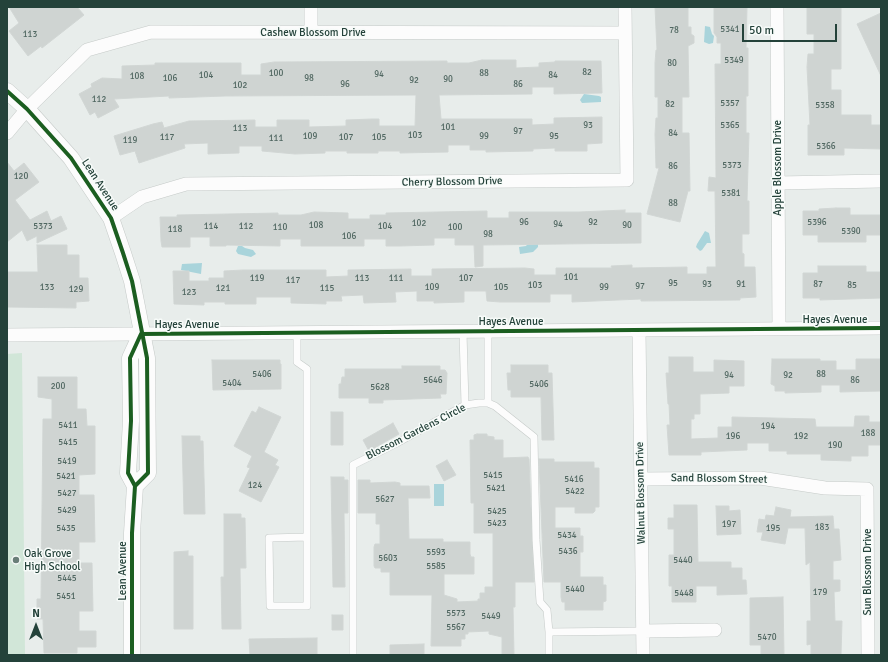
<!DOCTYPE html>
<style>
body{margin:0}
#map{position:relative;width:888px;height:662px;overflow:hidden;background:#e8edeb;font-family:Signika,sans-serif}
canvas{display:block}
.frame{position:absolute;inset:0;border:8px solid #24423a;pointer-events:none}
.north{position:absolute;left:16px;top:606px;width:40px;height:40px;-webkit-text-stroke:3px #f7fbf9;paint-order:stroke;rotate:0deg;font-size:11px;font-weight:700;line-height:16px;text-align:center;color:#24423a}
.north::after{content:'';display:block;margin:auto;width:14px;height:18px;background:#24423a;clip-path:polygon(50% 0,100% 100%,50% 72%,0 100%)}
.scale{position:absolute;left:742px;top:24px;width:95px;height:18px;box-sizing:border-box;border:2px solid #24423a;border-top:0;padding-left:5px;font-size:12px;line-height:14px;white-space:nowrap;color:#24423a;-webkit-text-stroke:3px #f7fbf9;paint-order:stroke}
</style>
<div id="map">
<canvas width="888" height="662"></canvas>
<div class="frame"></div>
<div class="north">N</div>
<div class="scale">50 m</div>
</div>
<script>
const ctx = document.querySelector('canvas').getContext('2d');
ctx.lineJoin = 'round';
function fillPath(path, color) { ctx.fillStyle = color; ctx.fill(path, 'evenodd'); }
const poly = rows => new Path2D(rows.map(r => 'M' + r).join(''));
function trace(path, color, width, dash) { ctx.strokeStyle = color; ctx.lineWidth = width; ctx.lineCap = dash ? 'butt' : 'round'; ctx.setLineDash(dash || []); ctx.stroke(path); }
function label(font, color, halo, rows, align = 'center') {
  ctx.font = font + ' Signika,sans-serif'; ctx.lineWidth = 3; ctx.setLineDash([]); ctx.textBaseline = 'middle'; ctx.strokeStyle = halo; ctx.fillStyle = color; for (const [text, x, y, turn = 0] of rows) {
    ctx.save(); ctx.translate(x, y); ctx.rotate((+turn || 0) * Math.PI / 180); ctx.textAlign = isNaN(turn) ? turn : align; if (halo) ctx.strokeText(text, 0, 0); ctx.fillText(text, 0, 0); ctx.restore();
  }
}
const green = poly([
 [22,353,25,655,7,655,7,354]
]);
const water = poly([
 [705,26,710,27,712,34,714,36,713,43,709,44,704,42],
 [584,94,599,96,601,97,601,102,582,103,580,100],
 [705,231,709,233,711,243,707,243,702,250,700,251,696,247,697,244],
 [538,240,538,247,533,252,520,254,519,247,526,246,530,241],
 [238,246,242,246,245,248,253,250,256,254,251,257,238,254,236,251],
 [202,263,201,274,181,270,182,264],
 [434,484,444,484,444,506,434,506]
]);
const building = poly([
 [9,7,77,7,84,15,42,48,41,46,28,56,9,31,19,23,9,7],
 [655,7,688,7,688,27,691,27,691,34,694,36,694,43,688,46,689,97,682,97,682,133,689,133,690,191,688,191,680,222,647,214,659,168,656,168,655,134,656,118,658,118,658,97,655,97,655,63,656,50,657,50,655,7],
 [714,7,747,7,746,48,748,48,748,96,746,96,746,133,749,133,747,201,749,201,749,234,742,234,742,253,744,254,744,267,755,267,756,297,740,298,740,300,641,301,641,299,572,302,572,294,550,294,550,302,500,302,487,301,486,291,464,291,464,302,434,303,434,301,417,301,417,291,395,292,396,302,364,303,363,295,341,296,342,301,326,301,326,304,291,303,291,297,256,297,256,304,225,304,225,302,204,302,204,305,174,304,173,271,189,271,189,281,209,281,209,278,224,278,224,271,243,270,326,270,326,277,348,276,348,270,411,269,411,276,432,276,432,269,525,268,534,269,534,275,556,275,556,268,612,268,611,266,632,265,632,268,687,267,687,274,707,274,707,267,716,267,715,191,708,191,709,177,716,178,715,64,721,64,721,43,717,43,717,37,714,33,714,7],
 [807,7,841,7,841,69,831,69,831,90,841,90,841,115,871,115,871,125,881,125,881,149,844,148,844,155,808,155,808,125,810,125,807,67,808,54,814,54,814,34,807,34,807,7],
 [881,13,881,76,857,24,881,13],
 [482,60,516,60,516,68,539,67,539,63,555,62,555,61,601,61,602,93,554,94,554,87,532,87,532,94,439,95,441,119,532,119,532,125,554,124,554,118,602,117,602,143,587,144,587,151,555,151,555,148,533,149,533,151,486,152,486,150,470,150,470,145,448,145,448,152,400,153,400,151,378,151,378,153,347,153,347,151,325,151,325,153,295,154,262,151,262,146,239,146,239,153,208,154,208,143,184,144,185,148,139,163,135,151,120,155,114,136,153,124,162,122,164,128,189,121,255,120,255,127,277,127,277,120,309,120,309,127,346,126,346,120,372,119,379,119,379,126,415,126,416,95,225,96,169,98,169,96,114,99,119,107,98,118,95,112,90,115,79,94,92,87,91,84,102,78,122,79,122,66,155,65,155,63,241,63,241,75,261,75,261,64,274,62,447,61,447,63,469,63,482,60],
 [7,162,14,171,24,163,39,182,15,200,30,220,47,211,51,221,61,216,67,229,37,243,37,236,27,241,22,230,7,242,7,162],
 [836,208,850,208,850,215,881,215,881,235,866,235,866,242,818,242,818,235,803,235,803,211,819,211,819,209,836,208],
 [625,210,625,213,641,213,641,243,483,245,483,266,475,267,474,245,455,245,455,238,434,238,434,245,400,246,386,246,386,239,364,239,364,246,301,246,301,239,280,239,280,246,226,245,226,246,210,246,210,237,190,237,190,247,162,247,161,241,160,217,177,217,177,215,278,213,278,215,301,215,314,212,348,213,348,219,370,219,370,215,386,215,386,213,487,211,487,218,509,218,509,212,579,212,625,210],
 [37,245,67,245,67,255,79,255,79,278,88,278,89,301,76,302,76,308,7,307,7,272,38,272,37,245],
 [818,266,866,266,866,272,881,272,881,298,820,300,820,298,803,298,803,273,818,273,818,266],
 [669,357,693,357,693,372,714,372,714,360,744,361,744,386,729,386,729,393,700,394,700,414,694,414,694,419,691,419,691,439,718,438,718,427,732,427,732,417,815,419,816,427,854,427,855,416,869,416,869,422,881,422,881,445,868,445,868,456,851,456,851,461,821,460,821,454,787,454,787,451,769,451,769,443,747,443,747,450,701,452,701,455,669,455,667,425,670,425,669,404,668,404,666,373,669,373,669,357],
 [772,359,820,359,820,361,836,361,836,370,856,370,856,359,881,359,881,391,840,392,840,385,821,385,821,392,785,393,785,391,775,391,775,386,771,384,772,359],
 [212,360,280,360,280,364,281,364,281,389,213,390,212,360],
 [511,365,548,365,548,373,552,373,554,440,542,440,541,397,511,397,511,390,508,390,507,373,511,373,511,365],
 [402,366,440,366,440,370,445,370,447,373,446,394,440,394,441,398,383,400,383,403,369,403,369,398,339,398,339,384,341,384,342,377,345,377,345,369,402,369,402,366],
 [38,377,77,377,77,409,86,409,87,426,95,426,95,474,79,475,79,495,94,495,95,542,79,542,79,563,92,563,93,611,79,611,79,631,96,631,96,647,77,647,77,653,44,653,43,619,37,619,37,599,41,599,43,419,52,419,52,399,38,397,38,377],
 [259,407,281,417,264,452,278,460,275,465,279,467,261,502,239,491,250,468,247,467,252,456,234,446,252,411,256,413,259,407],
 [331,412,343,412,343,445,331,445,331,412],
 [393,423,399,434,369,451,363,440,393,423],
 [477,434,487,434,487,436,494,437,494,440,503,440,503,458,528,457,529,459,534,582,515,582,515,607,513,607,514,655,502,655,502,637,489,634,489,631,468,632,468,634,465,634,465,639,461,639,461,646,431,646,432,595,390,595,390,572,381,572,381,568,375,568,374,566,374,547,375,544,380,544,380,524,376,524,376,513,358,513,358,480,370,480,370,483,395,482,400,483,400,486,429,486,430,498,408,498,409,539,443,539,443,542,470,542,470,554,471,557,474,557,474,574,444,574,444,595,457,599,457,602,478,601,478,599,480,599,480,593,485,593,485,587,493,587,493,533,474,533,474,503,471,503,470,440,474,440,474,435,477,434],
 [182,436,200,436,200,441,203,441,205,514,184,514,182,436],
 [539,459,554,459,554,462,594,462,594,468,599,468,599,507,595,507,595,511,593,513,575,513,575,507,555,507,555,528,580,528,580,536,583,536,583,552,580,552,580,577,603,577,603,585,606,585,606,601,603,602,603,610,565,610,565,602,562,602,561,597,561,582,544,582,539,459],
 [447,460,456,475,444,481,436,466,447,460],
 [331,477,344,477,344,480,348,480,348,513,344,513,345,587,333,587,331,477],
 [674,505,697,505,698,562,731,562,731,568,742,568,742,580,746,580,747,594,717,595,717,586,696,586,696,602,672,602,672,586,669,586,669,555,674,555,674,529,668,529,668,518,674,518,674,505],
 [716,506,729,506,729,511,740,510,741,534,717,535,716,506],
 [776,507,791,510,790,517,833,516,834,529,839,529,841,560,833,561,833,580,840,580,840,591,834,592,835,621,842,621,841,655,811,655,811,644,807,645,807,621,811,621,810,562,806,565,805,528,788,528,785,544,761,540,763,532,757,532,759,519,765,520,766,515,774,516,776,507],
 [224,514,241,514,241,518,245,518,246,568,240,568,241,629,222,629,221,577,224,577,224,514],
 [188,551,188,556,193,556,193,629,174,629,174,552,188,551],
 [783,597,784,655,761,655,761,645,750,645,750,598,783,597],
 [332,615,343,615,343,630,332,630,332,615],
 [317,638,317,655,250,655,249,639,317,638],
 [424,644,424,655,390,655,390,645,424,644]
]);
const service = poly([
 [463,332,465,405],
 [297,333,297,362,307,369,307,606,270,606,269,538,307,537],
 [488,403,488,331],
 [549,632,643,631],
 [353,655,353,465,397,443,465,405,479,403,488,403,495,406,534,437,536,540,540,602,547,610,549,632,549,655]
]);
const minor = poly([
 [311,7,311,33],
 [777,7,779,329],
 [7,133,27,109,87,50,151,32,625,33],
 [778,183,881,181],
 [111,218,142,197,186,184,627,180,625,7],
 [639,330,643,655],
 [7,335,881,328],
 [641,479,760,478,825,488,867,489,868,655],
 [643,631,715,630]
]);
const tertiary = poly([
 [7,91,27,109,71,158,111,218,123,253,132,281,147,358,148,473,135,486],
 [132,655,132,533,135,486,128,473,131,421,130,358,141,334]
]);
const cycleway = poly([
 [7,91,27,109,71,158,111,218,123,253,132,281,147,358,148,473,135,486],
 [141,334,881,328],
 [132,655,132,533,135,486,128,473,131,421,130,358,141,334]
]);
const markers = [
 [16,560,4,"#697e78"]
];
const numberNames = [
 ["5341",730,30],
 ["78",674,31],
 ["113",30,35],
 ["5349",734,61],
 ["80",672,64],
 ["82",587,73],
 ["100",276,74],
 ["88",484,74],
 ["94",379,75],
 ["104",206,76],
 ["84",553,76],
 ["108",137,77],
 ["106",170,79],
 ["98",309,79],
 ["90",448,80],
 ["92",414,81],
 ["96",345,85],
 ["86",518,85],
 ["102",240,86],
 ["112",99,100],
 ["5357",730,104],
 ["82",670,105],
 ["5358",825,106],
 ["93",588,126],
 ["5365",730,126],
 ["101",448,128],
 ["113",240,129],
 ["97",518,132],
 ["84",673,134],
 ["103",415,136],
 ["109",310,137],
 ["99",484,137],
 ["95",554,137],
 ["117",167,138],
 ["107",346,138],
 ["105",379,138],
 ["111",276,139],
 ["119",130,141],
 ["5366",826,147],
 ["5373",732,166],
 ["86",673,167],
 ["120",21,177],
 ["5381",731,194],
 ["88",673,204],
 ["96",524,223],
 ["92",593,223],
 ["5396",817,223],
 ["102",419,224],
 ["94",558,225],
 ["108",316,226],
 ["90",627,226],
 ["5373",43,227],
 ["114",211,227],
 ["112",246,227],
 ["104",385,227],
 ["110",280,228],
 ["100",455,228],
 ["118",175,230],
 ["5390",851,232],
 ["98",488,235],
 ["106",349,237],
 ["101",571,278],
 ["119",257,279],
 ["113",362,279],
 ["111",396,279],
 ["107",466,279],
 ["117",293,281],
 ["95",673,284],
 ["93",707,285],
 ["91",741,285],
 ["87",818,285],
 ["103",535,286],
 ["85",852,286],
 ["97",640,287],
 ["133",47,288],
 ["109",432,288],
 ["105",501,288],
 ["99",604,288],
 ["121",223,289],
 ["115",327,289],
 ["129",76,290],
 ["123",189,293],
 ["5406",262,375],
 ["88",821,375],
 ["94",729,376],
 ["92",788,376],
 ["5646",433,381],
 ["86",855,381],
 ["5404",232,384],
 ["5406",539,385],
 ["200",58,387],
 ["5628",380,388],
 ["5411",68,426],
 ["194",768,427],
 ["188",868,434],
 ["196",733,437],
 ["192",801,437],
 ["5415",68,443],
 ["190",835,446],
 ["5419",67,462],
 ["5415",493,476],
 ["5421",66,477],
 ["5416",574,480],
 ["124",255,486],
 ["5421",496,489],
 ["5422",575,492],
 ["5427",67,494],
 ["5627",385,500],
 ["5429",67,511],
 ["5425",497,512],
 ["5423",497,524],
 ["197",729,525],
 ["183",822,528],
 ["5435",66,529],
 ["195",773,529],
 ["5434",567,536],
 ["5436",568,552],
 ["5593",436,553],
 ["5603",388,559],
 ["5440",683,561],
 ["5585",436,567],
 ["5445",67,579],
 ["5440",575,590],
 ["179",820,593],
 ["5448",684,594],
 ["5451",66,597],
 ["5573",456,614],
 ["5449",491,617],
 ["5567",456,628],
 ["5470",767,638]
];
const streetNames = [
 ["Cashew Blossom Drive",313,33],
 ["Apple Blossom Drive",778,168,-90],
 ["Cherry Blossom Drive",452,182,-1],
 ["Lean Avenue",100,185,57],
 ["Hayes Avenue",835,320],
 ["Hayes Avenue",511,322],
 ["Hayes Avenue",187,325],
 ["Blossom Gardens Circle",416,432,-27],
 ["Sand Blossom Street",719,479,1],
 ["Walnut Blossom Drive",641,493,-91],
 ["Lean Avenue",123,571,-90],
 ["Sun Blossom Drive",868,572,-90]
];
const poiNames = [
 ["Oak Grove",24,554],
 ["High School",24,567]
];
fillPath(green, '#d1e6d8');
fillPath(water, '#a9d4db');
fillPath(building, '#cfd4d2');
trace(building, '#d1d6d4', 1);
trace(service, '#c5cac8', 8);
trace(minor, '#c5cac8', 14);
trace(tertiary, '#c5cac8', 17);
trace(service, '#fcfcfc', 7);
trace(minor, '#fcfcfc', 13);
trace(tertiary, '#fcfcfc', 16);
trace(cycleway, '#1b5e20', 4);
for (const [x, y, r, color] of markers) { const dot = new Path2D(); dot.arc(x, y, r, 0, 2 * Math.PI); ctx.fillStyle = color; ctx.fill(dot); trace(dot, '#f7fbf9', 1.5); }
label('9px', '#506761', null, numberNames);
label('11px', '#24423a', '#f7fbf9', streetNames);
label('11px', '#24423a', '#f7fbf9', poiNames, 'left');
</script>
